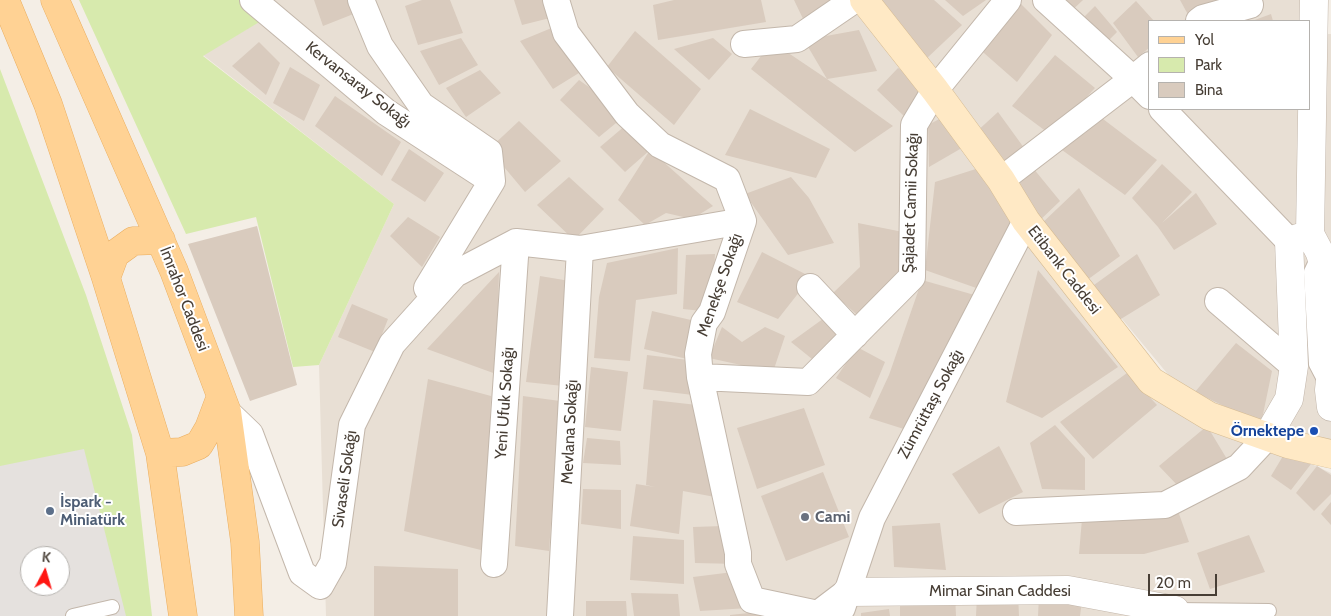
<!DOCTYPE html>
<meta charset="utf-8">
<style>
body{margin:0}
#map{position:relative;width:1331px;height:616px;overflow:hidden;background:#f4eee6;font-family:Cabin,sans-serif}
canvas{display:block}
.legend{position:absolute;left:1148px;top:20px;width:162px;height:90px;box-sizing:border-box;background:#fff;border:1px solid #b5b2ae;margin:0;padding:6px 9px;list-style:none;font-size:15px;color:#473e35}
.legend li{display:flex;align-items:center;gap:10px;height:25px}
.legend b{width:25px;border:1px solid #b5b2ae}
.north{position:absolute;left:20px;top:546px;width:50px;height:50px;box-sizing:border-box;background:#fff;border:1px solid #b5b2ae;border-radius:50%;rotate:6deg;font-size:14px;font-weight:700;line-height:20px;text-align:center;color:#473e35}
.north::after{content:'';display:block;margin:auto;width:18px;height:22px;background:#ff1612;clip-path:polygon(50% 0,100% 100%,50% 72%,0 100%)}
.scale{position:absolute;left:1148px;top:574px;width:69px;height:22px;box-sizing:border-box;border:2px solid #473e35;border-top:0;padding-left:6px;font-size:15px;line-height:18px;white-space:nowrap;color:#473e35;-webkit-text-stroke:4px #fff;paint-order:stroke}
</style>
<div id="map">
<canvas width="1331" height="616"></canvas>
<ul class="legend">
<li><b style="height:6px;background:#ffd294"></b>Yol</li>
<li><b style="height:14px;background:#d7eaad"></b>Park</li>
<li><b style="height:14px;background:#d9cbbe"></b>Bina</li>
</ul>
<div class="north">K</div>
<div class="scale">20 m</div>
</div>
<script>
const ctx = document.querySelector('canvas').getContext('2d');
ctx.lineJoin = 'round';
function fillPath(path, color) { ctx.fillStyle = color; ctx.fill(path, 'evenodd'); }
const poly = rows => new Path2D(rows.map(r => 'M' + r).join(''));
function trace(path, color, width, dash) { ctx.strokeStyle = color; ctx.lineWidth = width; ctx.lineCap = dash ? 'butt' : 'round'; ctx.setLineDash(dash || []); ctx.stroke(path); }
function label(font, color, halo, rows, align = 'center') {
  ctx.font = font + ' Cabin,sans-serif'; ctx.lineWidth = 4; ctx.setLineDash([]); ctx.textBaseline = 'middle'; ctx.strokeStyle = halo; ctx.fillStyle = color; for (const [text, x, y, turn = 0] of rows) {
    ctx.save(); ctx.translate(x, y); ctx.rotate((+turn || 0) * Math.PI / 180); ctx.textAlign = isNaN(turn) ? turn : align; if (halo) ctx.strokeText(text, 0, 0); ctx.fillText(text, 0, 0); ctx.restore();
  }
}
const residential = poly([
 [246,0,848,0,904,69,1145,387,1331,473,1331,616,326,616,319,365,394,204,203,55,260,21],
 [882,0,1328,0,1327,34,1331,34,1331,451,1229,418,1171,378,1025,202],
 [1150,21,1310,21,1310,109,1150,109]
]);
const green = poly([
 [79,0,246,0,261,21,203,56,394,204,319,365,293,367,256,217,186,234],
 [0,69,86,295,132,435,152,616,0,616],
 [30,556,60,556,60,586,30,586]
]);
const parking = poly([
 [84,449,126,616,0,616,0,466],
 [30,556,60,556,60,586,30,586]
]);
const building = poly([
 [314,0,353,0,356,13,323,26],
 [422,0,450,0,463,33,418,45,405,6],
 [514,0,545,0,550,18,522,25],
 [674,0,761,0,766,22,658,40,653,5],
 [794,0,834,0,806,25],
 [868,0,934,0,962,25,926,59],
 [945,0,986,0,963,16],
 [1017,0,1052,35,1017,82,976,46],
 [1050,0,1083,0,1067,15],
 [1180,0,1215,0,1217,6,1191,20],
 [1136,1,1154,21,1150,21,1150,47,1138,57,1113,23],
 [1095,6,1117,32,1103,46,1078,23],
 [1271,14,1273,21,1252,21],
 [554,27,587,68,553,89,520,41],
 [859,30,877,71,827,79,804,40],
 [635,31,701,89,674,125,607,67],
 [461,38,478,65,439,85,420,51],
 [713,38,732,54,709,80,674,49],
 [259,42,280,63,266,95,232,66],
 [772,42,827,79,893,126,855,152,751,69],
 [1055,55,1095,88,1051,135,1012,106],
 [290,67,320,85,304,121,273,103],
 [898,68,932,90,905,117,877,90],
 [480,70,501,93,466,117,446,88],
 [579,80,627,114,599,137,560,100],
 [335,96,401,142,382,176,315,126],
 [750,109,830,149,816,178,725,155],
 [998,112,1027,152,1005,171,974,134],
 [945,116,967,145,929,167,928,125],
 [1103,119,1157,160,1125,195,1062,150],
 [519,121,561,161,525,192,489,149],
 [626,125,650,150,625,172,600,147],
 [409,149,444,173,425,202,391,180],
 [650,150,713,206,692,219,666,213,645,225,618,200],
 [1162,164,1192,192,1162,223,1196,193,1217,224,1174,250,1158,227,1132,198],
 [979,168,1016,225,982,290,925,270,935,182],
 [1033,168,1060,201,1037,223,1012,185],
 [569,177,604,209,574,240,537,205],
 [791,177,809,198,834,243,788,255,745,194],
 [1079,188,1120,256,1083,283,1038,227],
 [408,217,440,237,422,267,390,236],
 [858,223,913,234,901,288,866,323,833,293,860,267],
 [257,226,297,385,250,401,188,244],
 [678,248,677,294,636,300,630,361,594,358,599,297,607,263],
 [762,252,811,277,778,319,737,302],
 [715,254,712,312,683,309,686,255],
 [1137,254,1160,295,1116,322,1094,285],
 [1038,270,1118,367,1042,418,1006,402],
 [499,272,496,374,427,349],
 [540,276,570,281,563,386,526,382],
 [922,280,978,296,907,430,869,418,889,375],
 [352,304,388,319,375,352,338,337],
 [652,311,704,323,696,361,644,349],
 [827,316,845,334,822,367,791,342],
 [722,327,742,342,765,327,785,336,773,372,709,358],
 [1236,343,1272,371,1261,424,1195,392],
 [857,347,885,362,870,398,836,378],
 [647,355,696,361,693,395,643,389],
 [591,367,628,372,621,431,585,427],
 [1127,373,1157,405,1093,459,1060,422],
 [428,379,491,396,485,551,404,531],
 [523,396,560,401,549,551,515,546],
 [653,400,697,405,715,497,683,491,679,534,630,526,636,484,655,487,646,485],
 [804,408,825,465,757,489,737,428],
 [1055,425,1085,458,1085,490,1042,489,1030,443],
 [1207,426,1230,464,1179,487,1159,466],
 [587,438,620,441,621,465,583,463],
 [999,446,1023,492,979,514,952,474],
 [1283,456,1311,464,1291,490,1271,476],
 [1317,466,1331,475,1331,494,1314,511,1296,493],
 [823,472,849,537,786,561,761,496],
 [583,489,621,490,621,529,581,524],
 [1331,502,1331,525,1321,514],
 [1178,511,1189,542,1144,554,1079,554,1082,519],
 [940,523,946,570,894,567,892,526],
 [723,526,738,564,695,563,693,527],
 [1249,535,1265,572,1210,589,1197,553],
 [633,536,684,540,684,584,630,580],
 [374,566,458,569,458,616,374,616],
 [741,571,749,608,700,611,693,577],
 [631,593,678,594,680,616,634,616],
 [955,593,956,616,900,616,900,595],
 [1018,594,1019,616,976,616,977,595],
 [1039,596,1082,601,1080,616,1038,616],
 [586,601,626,601,627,616,586,616],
 [889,609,890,616,861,616,861,613],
 [758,612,772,616,730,616,730,615]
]);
const service = poly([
 [1319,255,1311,272,1316,364,1327,385],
 [1175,610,1269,611],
 [73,616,112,607]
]);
const minor = poly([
 [253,0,386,112,492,181],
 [361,0,380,46,421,105,489,152,492,181],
 [556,0,566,33,627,114,660,145,727,179,743,221,712,312,704,323,698,354,700,377,738,553,738,564,752,600,818,614,847,592],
 [1046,0,1133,79,1150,96],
 [1199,21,1203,18,1250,5],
 [744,44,797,39,854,0],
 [1162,109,1289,241],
 [1001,180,1133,79,1150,65],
 [810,287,855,335],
 [427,288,492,181],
 [1218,301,1294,366],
 [700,377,808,382,912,277,914,125,935,90,1008,0],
 [227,412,250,434,302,573,320,586,333,563,352,425,392,344,455,274,516,242,580,249,743,221],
 [1016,512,1165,505,1239,467,1267,437],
 [494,564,516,242],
 [842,608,872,518,1026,221],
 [560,616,580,249]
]);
const tertiary = poly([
 [1314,0,1310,234,1320,253,1325,271,1331,356],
 [1331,371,1329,390,1331,407],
 [1267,437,1289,399,1294,366,1289,241,1310,234],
 [847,592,1068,590,1175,610,1178,616]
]);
const secondary = poly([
 [864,0,935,90,1001,180,1026,221,1151,381,1209,416,1288,444,1331,454]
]);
const primary = poly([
 [5,0,48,104,106,278,160,453,183,616],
 [55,0,174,271,227,412,245,542,249,616],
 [106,278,115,254,133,241,161,240],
 [160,453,182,452,199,445,209,428,221,396]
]);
const markers = [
 [1314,431,5,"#1a4fb4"],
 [50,511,5,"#5c6f8a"],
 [805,517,5,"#6b7280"]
];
const streetNames = [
 ["Kervansaray Sokağı",358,85,38],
 ["Şajadet Camii Sokağı",911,203,-88],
 ["Etibank Caddesi",1064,270,52],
 ["Menekşe Sokağı",720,285,-71],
 ["İmrahor Caddesi",184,299,69],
 ["Yeni Ufuk Sokağı",505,403,-86],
 ["Zümrüttaşı Sokağı",931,404,-62],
 ["Mevlana Sokağı",570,432,-87],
 ["Sivaseli Sokağı",345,479,-82],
 ["Mimar Sinan Caddesi",1000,591]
];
const transitNames = [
 ["Örnektepe",1304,431]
];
const serviceNames = [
 ["İspark -",60,502],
 ["Miniatürk",60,520]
];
const worshipNames = [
 ["Cami",815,517]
];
fillPath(residential, '#e8dfd4');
fillPath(green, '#d7eaad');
fillPath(parking, '#e5e1de');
fillPath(building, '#d9cbbe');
trace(service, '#c3b7ab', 16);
trace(minor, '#c3b7ab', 28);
trace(tertiary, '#c3b7ab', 29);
trace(secondary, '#d6bc94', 29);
trace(primary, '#e9ad5f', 29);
trace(service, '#fff', 14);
trace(minor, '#fff', 26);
trace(tertiary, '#fff', 28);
trace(secondary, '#ffe9c5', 28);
trace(primary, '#ffd294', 28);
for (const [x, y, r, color] of markers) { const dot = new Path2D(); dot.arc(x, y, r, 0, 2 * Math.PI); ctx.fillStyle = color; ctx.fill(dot); trace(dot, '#fff', 2); }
label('16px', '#473e35', '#fff', streetNames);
label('bold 16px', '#164399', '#fff', transitNames, 'right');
label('bold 16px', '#4e5e75', '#fff', serviceNames, 'left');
label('bold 16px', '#5b616d', '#fff', worshipNames, 'left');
</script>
